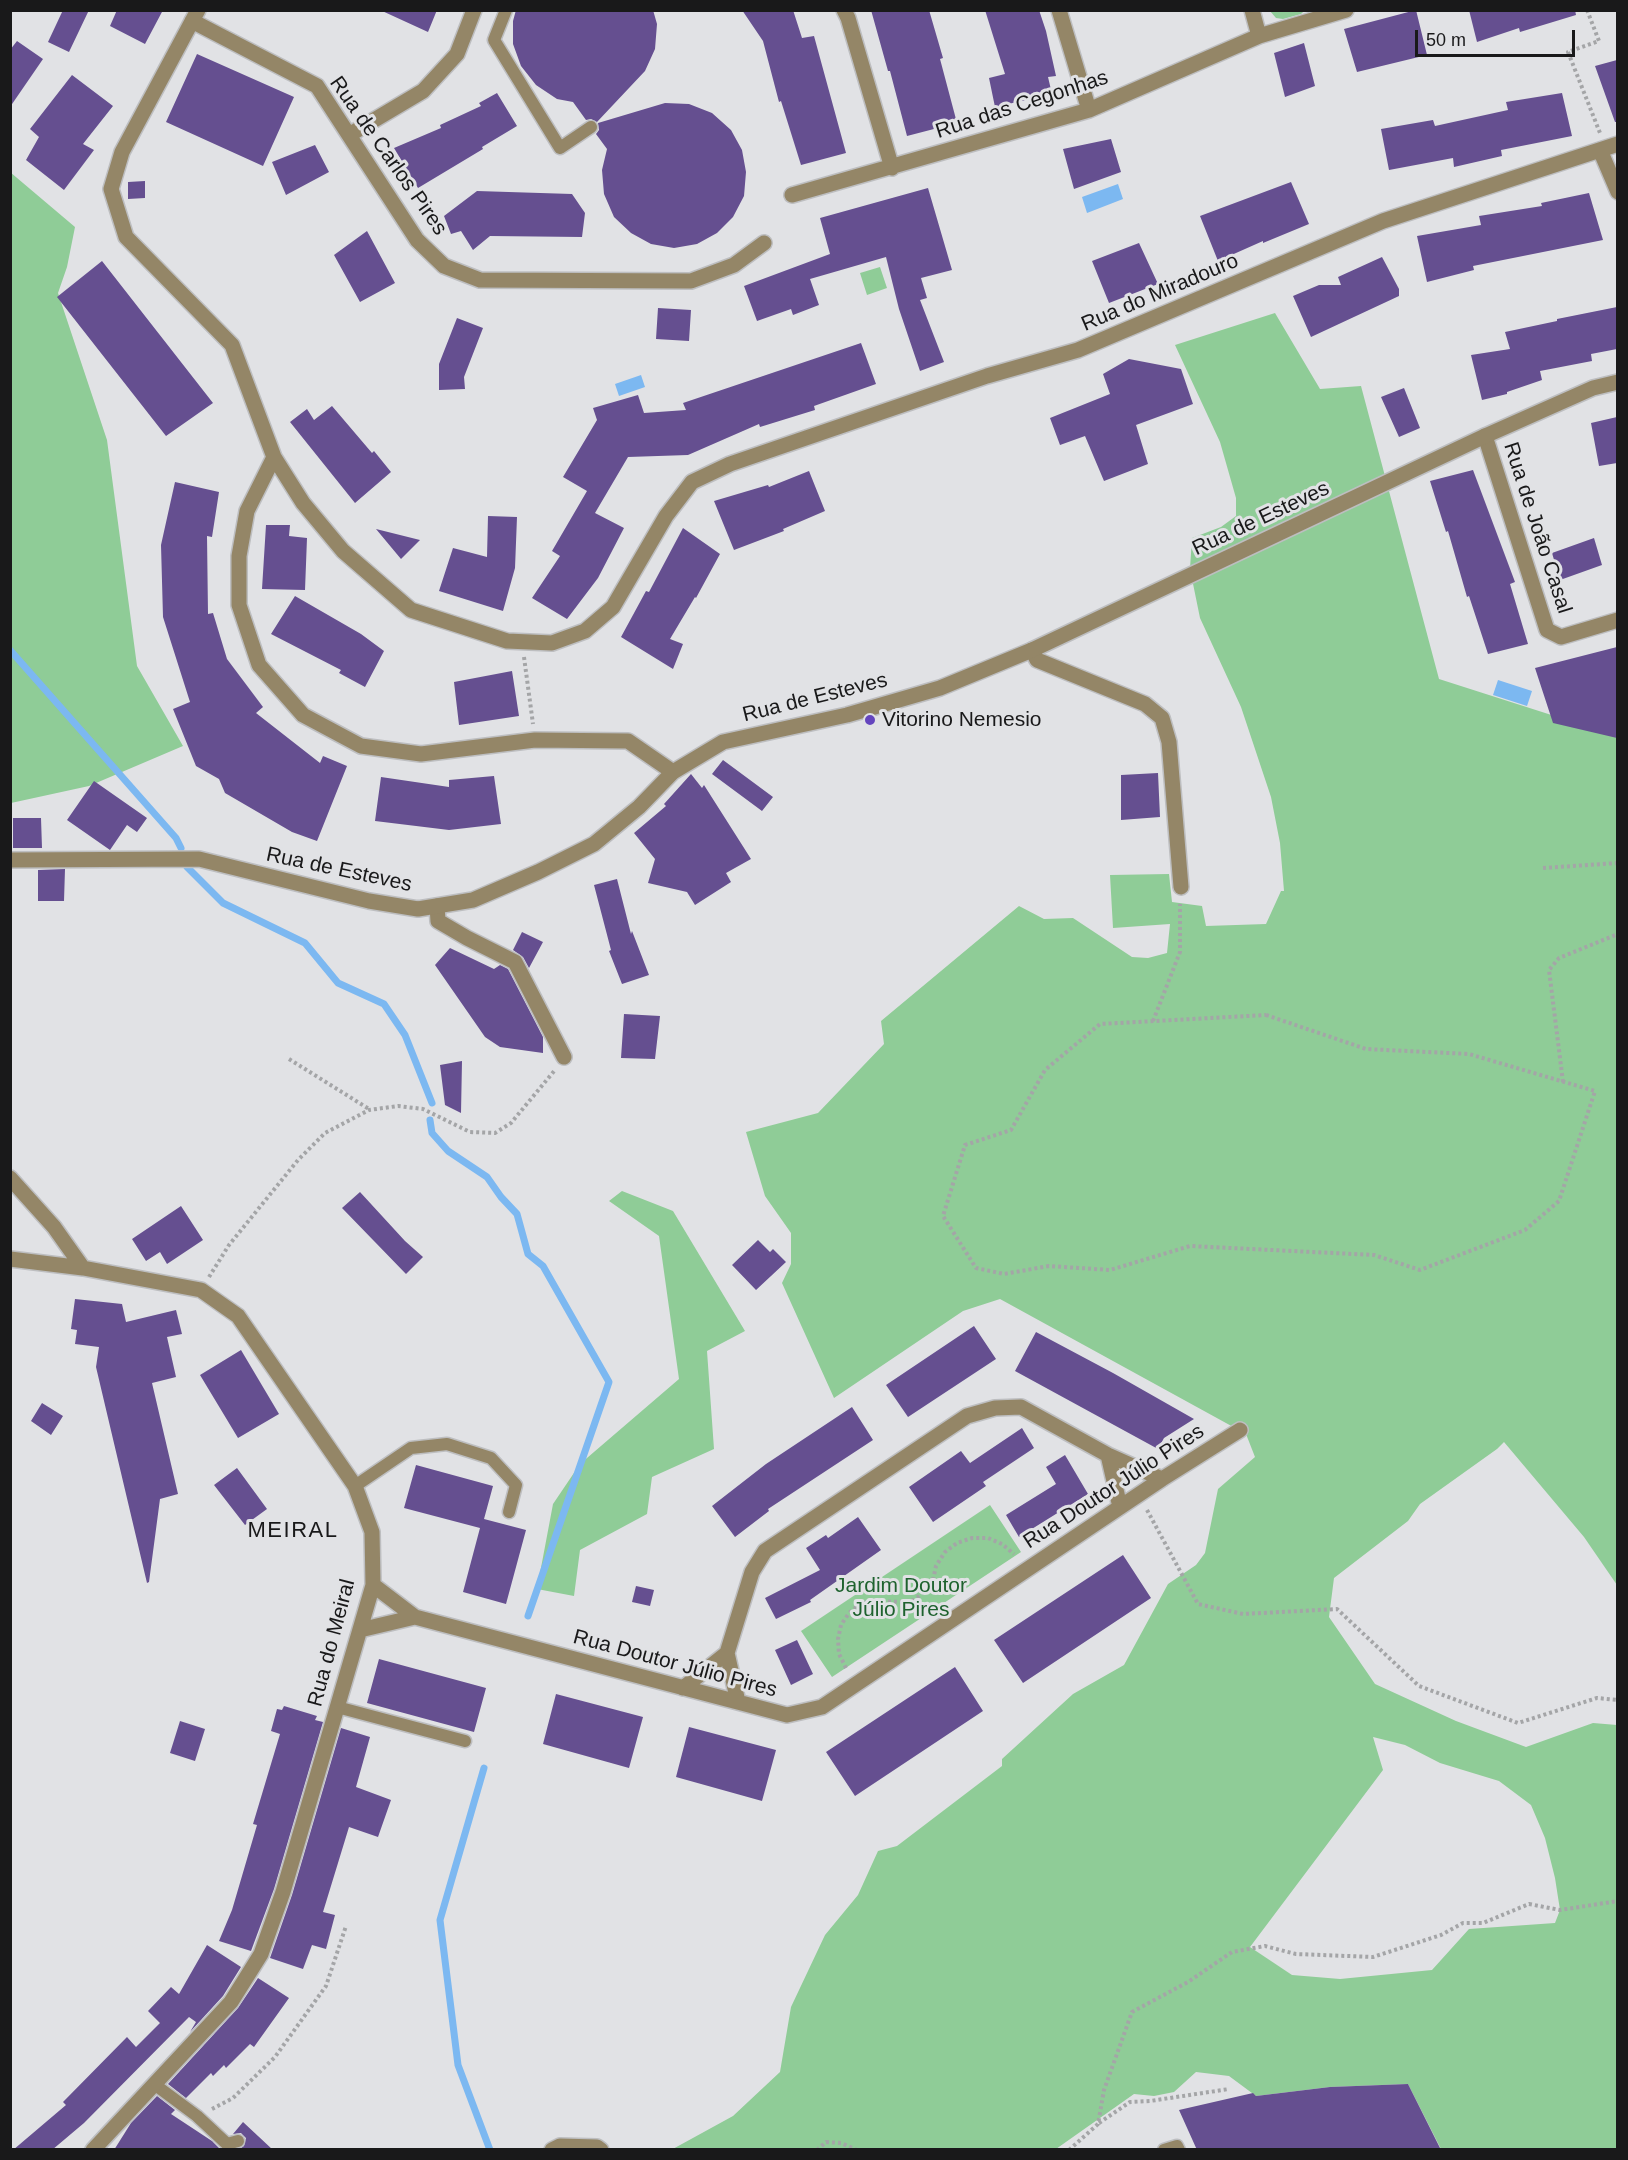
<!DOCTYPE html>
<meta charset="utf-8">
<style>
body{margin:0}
#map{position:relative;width:1628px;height:2160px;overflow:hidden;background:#e1e2e5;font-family:Arial,sans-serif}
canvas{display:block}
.frame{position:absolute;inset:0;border:12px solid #19191a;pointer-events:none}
.scale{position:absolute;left:1415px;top:30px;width:160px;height:27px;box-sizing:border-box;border:3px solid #19191a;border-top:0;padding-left:8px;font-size:18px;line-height:21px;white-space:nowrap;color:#19191a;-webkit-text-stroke:4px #e1e2e5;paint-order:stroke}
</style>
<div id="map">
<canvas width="1628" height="2160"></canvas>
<div class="frame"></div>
<div class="scale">50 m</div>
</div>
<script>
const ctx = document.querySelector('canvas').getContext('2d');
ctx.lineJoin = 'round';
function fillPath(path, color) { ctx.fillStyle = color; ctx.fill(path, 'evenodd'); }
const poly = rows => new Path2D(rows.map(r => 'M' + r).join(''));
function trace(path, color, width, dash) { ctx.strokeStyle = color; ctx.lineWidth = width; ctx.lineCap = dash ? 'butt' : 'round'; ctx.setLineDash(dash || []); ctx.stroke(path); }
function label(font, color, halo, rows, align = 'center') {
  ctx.font = font + ' Arial,sans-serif'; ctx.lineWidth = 6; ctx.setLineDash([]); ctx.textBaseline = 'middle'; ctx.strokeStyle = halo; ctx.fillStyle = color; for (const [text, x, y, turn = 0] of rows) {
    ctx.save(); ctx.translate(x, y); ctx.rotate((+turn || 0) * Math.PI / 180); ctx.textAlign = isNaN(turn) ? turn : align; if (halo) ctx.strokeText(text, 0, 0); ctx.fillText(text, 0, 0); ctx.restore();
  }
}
const green = poly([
 [1270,11,1304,11,1301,14,1283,19,1276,18],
 [10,172,75,227,67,267,58,293,107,440,137,666,183,746,89,786,11,803],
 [880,267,887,288,867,295,860,273],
 [1275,313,1320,389,1361,386,1439,679,1617,736,1617,1585,1584,1537,1504,1442,1497,1449,1420,1504,1408,1521,1334,1578,1329,1617,1375,1684,1456,1721,1526,1747,1593,1723,1617,1725,1617,2149,1441,2149,1408,2084,1330,2087,1256,2096,1229,2076,1196,2072,1174,2092,1154,2096,1134,2094,1056,2149,671,2150,733,2116,780,2072,791,2007,825,1935,858,1895,878,1851,897,1846,1002,1766,1002,1759,1073,1694,1124,1665,1168,1584,1196,1565,1205,1553,1218,1489,1255,1457,1246,1434,1000,1299,963,1311,834,1398,782,1283,791,1264,791,1233,765,1196,746,1132,818,1113,884,1044,881,1021,1019,906,1044,919,1073,918,1132,957,1148,958,1167,953,1170,924,1113,928,1110,875,1169,874,1172,902,1202,906,1206,926,1266,924,1281,891,1284,891,1280,843,1271,797,1241,707,1200,618,1190,569,1192,538,1221,527,1236,516,1236,498,1220,442,1175,345],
 [1373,1737,1405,1745,1440,1763,1499,1781,1531,1805,1545,1838,1555,1878,1560,1910,1555,1923,1469,1929,1432,1970,1340,1979,1292,1975,1250,1947,1383,1770],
 [622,1191,673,1211,745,1331,707,1351,714,1449,652,1477,647,1514,580,1550,574,1596,537,1589,553,1504,580,1464,679,1379,659,1236,609,1201],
 [990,1505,1021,1552,832,1677,801,1631]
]);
const water = poly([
 [1118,184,1123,199,1087,213,1082,197],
 [641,375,645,387,619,396,615,384],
 [1498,680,1532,691,1527,706,1493,695]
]);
const stream = poly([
 [10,650,176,838,181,848],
 [187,867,223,903,305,943,338,983,384,1004,405,1035,432,1103],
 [430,1120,432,1133,448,1151,487,1177,501,1197,517,1214,528,1254,543,1266,609,1382,528,1616],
 [484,1768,440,1920,458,2065,490,2150]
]);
const building = poly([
 [63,10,89,10,69,52,48,42],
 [117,10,163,10,145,44,110,26],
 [380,10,437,10,428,32],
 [516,10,653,10,657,24,655,49,645,71,597,122,591,119,586,120,573,102,557,99,536,85,521,66,513,44,513,21],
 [742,10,793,10,802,38,814,36,846,153,801,165,781,101,779,102,763,41],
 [871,10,929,10,943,58,940,59,957,123,907,136,890,71,888,71],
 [985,10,1039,10,1046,31,1056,76,1048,77,1052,94,995,107,989,78,1005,74],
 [1416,10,1427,55,1357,72,1344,29],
 [1469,10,1575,10,1576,15,1520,32,1519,28,1477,42],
 [17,41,43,59,10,107,10,50],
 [1304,43,1315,86,1285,97,1274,53],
 [197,54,294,97,263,166,166,122],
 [1617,60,1617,122,1615,122,1595,66],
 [72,75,113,106,83,144,94,150,64,190,26,160,39,137,30,129],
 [497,93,517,126,482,147,483,149,418,188,394,148,441,128,440,125,481,106,479,103],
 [1562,93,1572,136,1501,150,1502,156,1454,167,1453,158,1389,170,1381,129,1433,120,1435,126,1508,110,1506,102],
 [665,103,689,104,712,113,731,130,742,150,746,172,744,196,733,217,717,233,697,244,674,248,651,244,631,233,614,217,604,194,602,170,607,149,596,134,599,130,598,123],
 [1111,139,1121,172,1074,189,1063,149],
 [315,145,329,172,286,195,272,162],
 [145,181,145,198,128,199,128,182],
 [1291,182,1309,224,1263,243,1263,241,1218,261,1200,216],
 [928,188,952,270,921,278,927,298,920,300,944,362,920,371,899,309,886,257,810,279,819,305,793,315,791,309,757,321,744,286,830,254,820,218],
 [477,191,572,194,585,213,582,237,490,236,473,250,461,231,451,234,444,216],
 [1589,193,1603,240,1473,266,1474,270,1427,282,1417,236,1481,225,1479,216,1542,206,1541,203],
 [367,231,395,283,360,302,334,255],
 [1139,243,1158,284,1109,303,1092,261],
 [1382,257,1399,289,1399,296,1311,337,1293,296,1319,285,1341,285,1338,277],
 [102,261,213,403,166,436,57,297],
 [1617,307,1617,349,1591,354,1592,361,1540,371,1542,380,1507,392,1507,394,1482,400,1471,355,1510,349,1505,332,1557,321,1557,319],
 [658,308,691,310,689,341,656,339],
 [457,318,483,328,464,377,465,389,439,390,439,364],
 [861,343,876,384,814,406,815,410,760,427,759,424,688,455,628,457,595,513,624,528,598,578,567,619,532,598,560,556,552,551,587,491,563,477,597,420,593,408,638,395,644,413,686,410,683,403],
 [1129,359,1181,369,1193,404,1136,425,1148,464,1104,481,1085,436,1060,445,1050,418,1110,394,1103,374],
 [1404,388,1420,428,1399,437,1381,397],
 [332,406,372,453,374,451,391,472,355,503,290,422,307,409,314,420],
 [1617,417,1617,463,1599,466,1591,423],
 [1473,470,1515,582,1510,584,1528,644,1488,654,1469,596,1467,597,1448,531,1446,532,1430,481],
 [809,471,825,511,783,529,784,531,734,550,714,501,768,485,769,487],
 [175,482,219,492,212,537,207,536,208,614,213,613,227,659,263,707,256,713,320,763,323,756,347,766,317,841,292,832,225,793,219,779,196,766,173,709,190,702,163,617,161,545],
 [488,516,517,517,515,568,503,611,439,591,453,548,487,557],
 [266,525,290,525,289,536,307,538,305,590,262,589],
 [683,528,720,554,696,598,695,597,670,639,683,644,673,669,621,637,646,591,649,592],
 [376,529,420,540,401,559],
 [1594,538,1602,565,1560,580,1552,553],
 [295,596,361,634,384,651,365,687,339,673,341,670,271,634],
 [1617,647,1617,738,1553,723,1535,668],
 [512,671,519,716,459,725,454,682],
 [723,760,773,797,762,811,712,774],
 [1158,773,1160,817,1121,820,1121,775],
 [691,774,702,788,704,785,751,859,726,873,731,882,695,905,687,892,648,883,655,859,634,833,666,806,664,804],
 [494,776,501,824,449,830,375,821,381,777,449,787,449,780],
 [94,781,147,818,137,832,127,825,110,850,67,820],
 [13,818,41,818,42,848,13,848],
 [65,869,64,901,38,901,38,870],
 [617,879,631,934,632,931,649,975,622,984,609,951,611,950,594,885],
 [522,932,543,942,529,968,523,957,513,950],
 [450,948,494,969,500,965,508,969,543,1037,543,1053,500,1047,485,1037,435,965],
 [624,1014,660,1016,655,1059,621,1058],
 [462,1061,461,1113,445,1105,440,1065],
 [360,1192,405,1241,423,1257,406,1274,342,1208],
 [181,1206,203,1240,167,1264,160,1252,146,1261,132,1239],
 [758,1240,770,1252,773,1249,786,1262,756,1290,732,1265],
 [75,1299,122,1304,126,1322,176,1310,182,1334,167,1337,176,1377,152,1383,178,1494,160,1499,149,1582,147,1583,96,1367,99,1347,75,1344,77,1330,71,1329],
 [974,1326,996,1359,908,1417,886,1385],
 [1036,1332,1113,1373,1194,1419,1164,1438,1158,1449,1015,1371],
 [241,1350,279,1414,238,1438,200,1375],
 [42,1403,63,1416,51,1435,31,1421],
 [852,1407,873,1440,768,1509,769,1511,735,1537,712,1506,766,1464],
 [1022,1428,1034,1448,983,1482,986,1486,933,1522,909,1487,961,1451,970,1463],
 [1065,1455,1088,1494,1019,1537,1006,1515,1056,1484,1046,1467],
 [416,1465,493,1486,484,1519,526,1530,506,1604,463,1592,480,1528,404,1508],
 [237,1468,267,1509,245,1525,214,1485],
 [858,1517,881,1550,810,1600,811,1602,776,1619,765,1598,820,1570,806,1548,826,1535,828,1538],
 [1123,1555,1151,1598,1023,1683,994,1640],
 [636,1586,654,1590,650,1606,632,1602],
 [797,1640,813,1674,791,1685,775,1650],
 [379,1659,486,1688,474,1732,367,1703],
 [955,1667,983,1711,855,1796,826,1752],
 [556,1694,643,1717,629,1768,543,1744],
 [284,1706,317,1716,315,1720,323,1722,274,1889,251,1951,219,1941,232,1910,257,1825,253,1824,280,1734,271,1731,277,1709,282,1710],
 [180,1721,205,1729,195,1761,170,1753],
 [689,1727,776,1750,762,1801,676,1777],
 [341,1728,370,1737,356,1787,391,1800,378,1837,349,1827,323,1912,335,1915,326,1949,312,1945,303,1969,270,1958,292,1895],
 [207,1945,241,1967,223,1996,190,2032,196,2022,189,2017,84,2123,52,2150,13,2150,66,2105,63,2102,127,2037,136,2047,160,2023,148,2011,171,1987,179,1994],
 [258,1978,289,1998,254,2047,250,2044,226,2068,224,2065,213,2076,211,2073,186,2098,168,2084,238,2008],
 [1408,2084,1441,2150,1197,2150,1179,2110,1253,2093,1256,2096,1330,2087],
 [157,2096,175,2110,171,2114,212,2141,221,2150,114,2150,131,2123],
 [243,2122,273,2150,238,2150,244,2146,246,2138,241,2133,233,2134]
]);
const path = poly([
 [1587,10,1599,41,1568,52,1600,133],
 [524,657,533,724],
 [1543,868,1618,863],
 [1266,1015,1366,1049,1469,1054,1595,1091,1559,1201,1525,1230,1420,1270,1374,1255,1190,1246,1110,1270,1049,1266,1004,1274,976,1268,943,1216,965,1145,1011,1130,1045,1070,1100,1024,1266,1015],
 [1153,1021,1180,952,1180,904],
 [289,1059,369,1109],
 [1563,1082,1549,970,1559,958,1618,934],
 [209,1277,229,1245,298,1160,325,1133,369,1110,398,1106,423,1109,470,1132,495,1133,511,1123,555,1070],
 [1147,1510,1198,1604,1243,1614,1337,1609,1419,1686,1518,1723,1597,1698,1618,1700],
 [846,1668,839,1654,838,1639,841,1625,849,1613,860,1604,871,1601,901,1602,914,1600,925,1591,933,1580,936,1566,945,1552,957,1543,972,1538,988,1538,1002,1544,1014,1554],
 [212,2109,233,2098,275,2057,326,1986,346,1926],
 [1099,2123,1130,2102,1150,2101,1229,2089],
 [817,2150,826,2142,841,2143,857,2150],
 [1069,2150,1098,2124,1104,2090,1132,2012,1188,1982,1232,1952,1265,1946,1296,1954,1373,1957,1441,1935,1463,1923,1483,1923,1529,1904,1560,1910,1618,1901]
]);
const service = poly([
 [506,10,494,40,560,148,591,127],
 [355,1486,411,1448,447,1444,491,1458,516,1485,509,1512],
 [337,1707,465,1741],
 [154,2084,197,2116,227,2144,238,2141],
 [1164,2150,1177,2146,1179,2150]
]);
const minor = poly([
 [198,10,122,152,111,189,126,237,232,345,274,457,303,503,343,551,411,610,507,641,552,643,585,631,613,607,666,516,692,482,730,464,987,376,1078,350,1383,221,1618,144],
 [844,10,848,18,892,168],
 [1059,10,1089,110],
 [1252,10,1259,36,1346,10],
 [192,21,317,86,417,240,444,266,480,280,691,281,734,265,764,243],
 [349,135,423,91,457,54,474,10],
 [1600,150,1618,192],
 [792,195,1089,110,1259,36],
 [1485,436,1547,630,1561,637,1618,620],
 [274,457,247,511,239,556,239,605,259,665,303,715,361,746,421,754,535,740,628,741,673,772],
 [1032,650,1037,660,1145,704,1162,718,1169,742,1181,887],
 [437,906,438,921,467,938,515,962,564,1057],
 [10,1178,54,1227,83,1268],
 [10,1259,83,1268,201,1290,238,1316,355,1486,372,1532,373,1585,283,1892,261,1954,231,2002,93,2150],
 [1108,1455,1120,1507],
 [373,1585,415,1617,787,1715,822,1707,1162,1479,1240,1430],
 [360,1630,415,1617],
 [683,1688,727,1653],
 [738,1702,727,1653,752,1572,765,1551,967,1416,995,1408,1021,1407,1108,1455,1162,1479],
 [552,2150,560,2146,597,2147,601,2150]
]);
const tertiary = poly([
 [10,860,199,859,369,901,418,909,473,900,538,872,594,844,639,807,673,772,723,742,847,715,940,688,1032,650,1485,436,1593,388,1618,382]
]);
const markers = [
 [870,720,6,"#6445be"]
];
const streetNames = [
 ["Rua das Cegonhas",1022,105,-18],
 ["Rua de Carlos Pires",388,156,55],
 ["Rua do Miradouro",1160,293,-23],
 ["Rua de Esteves",1261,519,-25],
 ["Rua de João Casal",1537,528,72],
 ["Rua de Esteves",815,698,-14],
 ["Rua de Esteves",339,870,12],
 ["Rua Doutor Júlio Pires",1114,1487,-33],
 ["Rua do Meiral",332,1643,-75],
 ["Rua Doutor Júlio Pires",675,1664,15]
];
const poiNames = [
 ["Vitorino Nemesio",882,720]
];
const parkNames = [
 ["Jardim Doutor",901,1586],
 ["Júlio Pires",901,1610]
];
const neighbourhoodNames = [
 ["MEIRAL",293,1531]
];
fillPath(green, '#8fcc97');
fillPath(water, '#7cb8f1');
trace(stream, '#7cb8f1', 7);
fillPath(building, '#654f90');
trace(service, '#bdbec0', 15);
trace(minor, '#bdbec0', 18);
trace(tertiary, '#bdbec0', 18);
trace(path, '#a4a5a7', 4, [3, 3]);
trace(service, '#948667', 12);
trace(minor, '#948667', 15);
trace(tertiary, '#948667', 15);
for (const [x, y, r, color] of markers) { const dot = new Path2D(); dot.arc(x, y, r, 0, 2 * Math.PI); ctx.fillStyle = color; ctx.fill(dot); trace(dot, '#e1e2e5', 2); }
label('21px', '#19191a', '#e1e2e5', streetNames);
label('21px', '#19191a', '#e1e2e5', poiNames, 'left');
label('21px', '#1e622e', '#e1e2e5', parkNames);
ctx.letterSpacing = '1.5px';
label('22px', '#19191a', '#e1e2e5', neighbourhoodNames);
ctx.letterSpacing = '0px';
</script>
